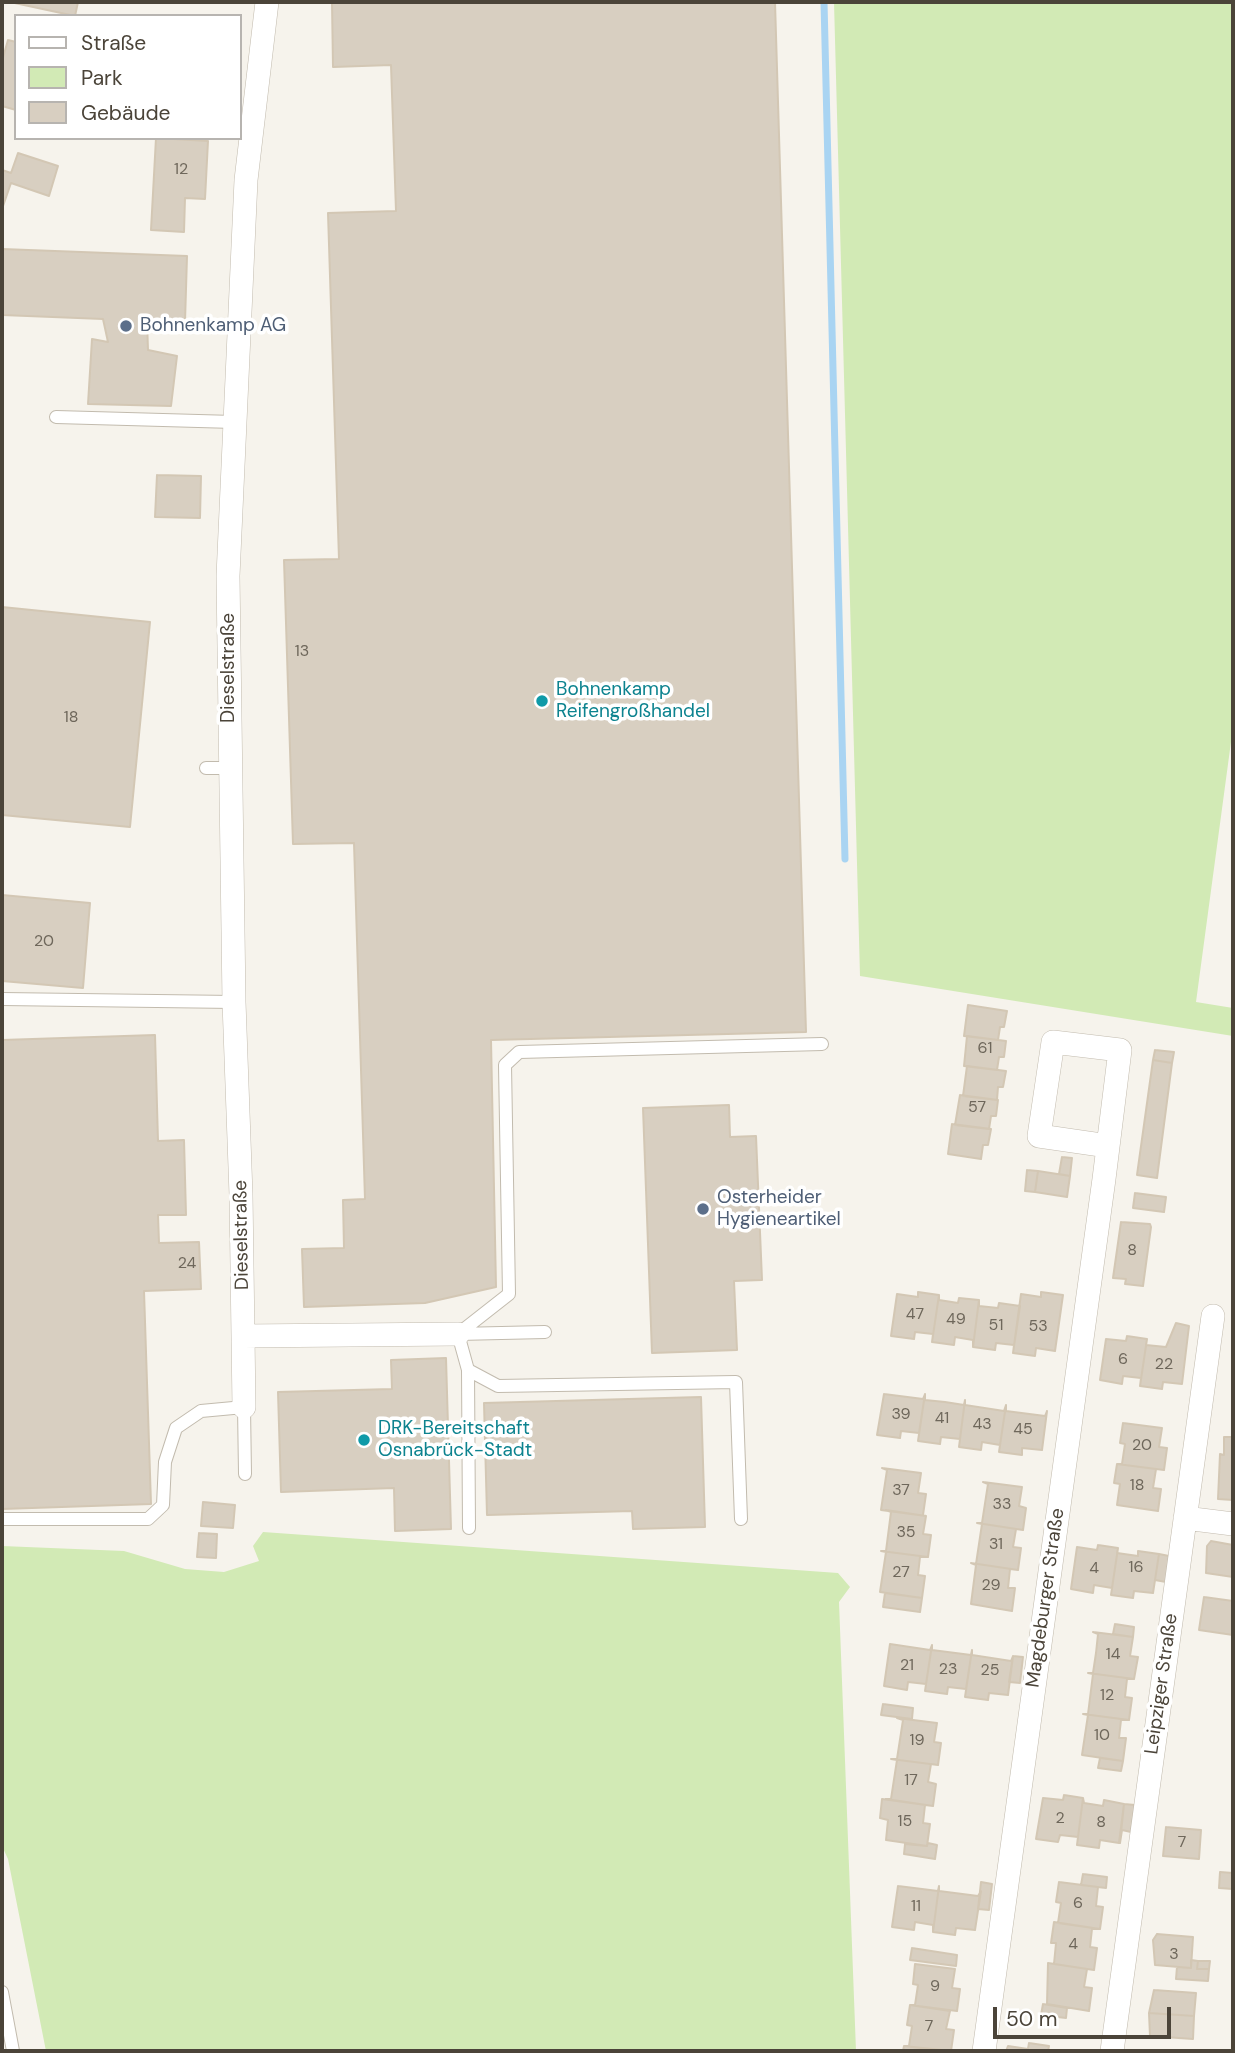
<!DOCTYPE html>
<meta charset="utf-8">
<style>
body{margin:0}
#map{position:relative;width:1235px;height:2053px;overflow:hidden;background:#f6f3ec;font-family:"DM Sans",sans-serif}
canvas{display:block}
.frame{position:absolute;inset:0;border:4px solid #4b4439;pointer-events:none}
.legend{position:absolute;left:14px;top:14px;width:228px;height:126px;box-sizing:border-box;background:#fff;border:2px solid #b7b4b0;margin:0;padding:9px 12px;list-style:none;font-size:21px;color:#4b4439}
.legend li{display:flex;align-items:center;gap:14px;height:35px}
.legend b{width:35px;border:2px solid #b7b4b0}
.scale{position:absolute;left:993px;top:2007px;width:178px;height:32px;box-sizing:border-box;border:4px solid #4b4439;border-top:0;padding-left:9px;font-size:21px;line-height:24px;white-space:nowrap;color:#4b4439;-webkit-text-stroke:5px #fff;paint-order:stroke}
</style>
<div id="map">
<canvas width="1235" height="2053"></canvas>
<div class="frame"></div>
<ul class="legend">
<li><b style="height:9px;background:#fff"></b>Straße</li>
<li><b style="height:19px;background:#d2eab5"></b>Park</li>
<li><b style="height:19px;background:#d8cfc1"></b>Gebäude</li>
</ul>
<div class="scale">50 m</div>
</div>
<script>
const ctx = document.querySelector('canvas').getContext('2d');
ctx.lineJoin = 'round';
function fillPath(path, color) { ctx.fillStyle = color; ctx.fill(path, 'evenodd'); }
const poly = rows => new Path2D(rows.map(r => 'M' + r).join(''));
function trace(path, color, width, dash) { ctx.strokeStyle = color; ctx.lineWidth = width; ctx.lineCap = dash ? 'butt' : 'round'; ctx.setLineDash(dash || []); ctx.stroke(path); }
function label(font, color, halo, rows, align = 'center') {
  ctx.font = font + ' "DM Sans",sans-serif'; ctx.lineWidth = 7; ctx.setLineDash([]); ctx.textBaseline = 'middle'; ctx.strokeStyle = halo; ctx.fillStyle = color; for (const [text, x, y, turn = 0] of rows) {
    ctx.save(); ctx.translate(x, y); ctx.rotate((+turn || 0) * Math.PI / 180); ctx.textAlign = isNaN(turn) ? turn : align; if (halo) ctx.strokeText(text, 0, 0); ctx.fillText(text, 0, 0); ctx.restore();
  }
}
const green = poly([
 [834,2,1233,2,1233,727,1196,1002,1233,1008,1233,1036,860,976],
 [263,1532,838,1573,850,1587,839,1602,856,2051,46,2051,8,1859,2,1846,2,1546,124,1551,185,1569,224,1572,259,1561,253,1546]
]);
const stream = poly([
 [824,2,845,859]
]);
const building = poly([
 [10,2,78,2,75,16,10,2],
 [332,2,775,2,806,1032,491,1040,496,1287,425,1303,304,1307,302,1249,344,1248,343,1200,365,1199,354,843,293,844,284,560,339,559,328,213,396,211,391,65,333,67,332,2],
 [8,40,16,42,16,110,2,106,2,61,8,40],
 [156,138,208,141,205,199,185,198,184,232,151,230,156,138],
 [18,153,58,166,49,196,11,183,2,209,2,170,11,173,18,153],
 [2,249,187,256,185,322,147,321,148,350,177,356,171,406,88,404,92,339,108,342,103,319,2,315,2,249],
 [157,475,201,476,200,518,155,517,157,475],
 [2,607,150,622,130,827,2,815,2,607],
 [2,895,90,903,83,988,2,981,2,895],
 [968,1005,1007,1011,1004,1027,1000,1027,998,1040,964,1036,968,1005],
 [155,1035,158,1141,184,1140,186,1215,158,1215,159,1243,199,1242,201,1289,144,1291,151,1504,2,1509,2,1040,155,1035],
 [967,1036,1006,1041,1004,1057,999,1057,997,1070,964,1066,967,1036],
 [1155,1050,1174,1052,1172,1063,1153,1060,1155,1050],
 [1153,1060,1172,1063,1157,1178,1137,1175,1153,1060],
 [967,1066,1006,1071,1003,1087,998,1087,997,1100,963,1096,967,1066],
 [960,1095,998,1100,996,1116,991,1116,989,1129,955,1125,960,1095],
 [729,1105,730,1137,756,1136,762,1280,734,1281,737,1350,652,1353,643,1108,729,1105],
 [952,1124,991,1129,988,1145,983,1145,981,1159,948,1154,952,1124],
 [1062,1157,1072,1158,1070,1176,1059,1174,1062,1157],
 [1027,1170,1038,1171,1035,1192,1025,1191,1027,1170],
 [1038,1171,1070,1176,1067,1197,1035,1192,1038,1171],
 [1135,1193,1166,1197,1164,1212,1133,1208,1135,1193],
 [1121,1222,1150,1224,1151,1227,1143,1286,1125,1284,1126,1279,1113,1278,1121,1222],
 [918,1292,939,1295,932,1342,933,1334,915,1332,914,1339,891,1336,897,1294,918,1297,918,1292],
 [1041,1292,1063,1295,1055,1351,1036,1348,1035,1356,1013,1353,1021,1294,1041,1297,1041,1292],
 [939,1295,939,1300,958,1303,959,1298,979,1300,973,1347,973,1340,955,1337,954,1345,932,1342,939,1295],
 [979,1300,979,1306,998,1308,999,1303,1020,1306,1013,1353,1014,1345,996,1343,995,1350,973,1347,979,1300],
 [1176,1323,1189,1326,1182,1384,1163,1382,1162,1389,1140,1386,1147,1339,1146,1345,1166,1347,1176,1323],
 [1127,1336,1147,1339,1140,1386,1141,1378,1123,1376,1122,1384,1100,1380,1106,1339,1126,1341,1127,1336],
 [446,1358,451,1529,395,1531,394,1488,281,1492,278,1392,392,1389,391,1360,446,1358],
 [884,1394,923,1399,925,1394,919,1433,901,1431,900,1438,877,1435,884,1394],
 [925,1394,925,1400,945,1402,964,1405,965,1400,960,1439,941,1437,940,1444,918,1441,925,1394],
 [701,1397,705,1527,633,1529,632,1511,487,1515,484,1403,701,1397],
 [965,1400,965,1405,1004,1411,1006,1405,1000,1445,982,1442,981,1450,959,1447,965,1400],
 [1006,1405,1006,1411,1045,1416,1047,1411,1042,1450,1022,1448,1022,1455,999,1452,1006,1405],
 [1123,1423,1162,1428,1159,1447,1167,1448,1164,1470,1117,1464,1122,1464,1125,1444,1120,1443,1123,1423],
 [1224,1437,1233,1437,1233,1500,1218,1499,1220,1454,1224,1455,1224,1437],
 [1117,1464,1156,1469,1153,1488,1161,1489,1158,1511,1117,1505,1120,1484,1114,1483,1117,1464],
 [882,1468,921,1473,918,1493,926,1494,923,1515,926,1516,881,1510,887,1470,882,1468],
 [983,1482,1022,1487,1019,1506,1026,1508,1023,1530,977,1523,982,1523,988,1484,983,1482],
 [203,1502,235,1505,233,1528,201,1526,203,1502],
 [886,1510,926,1516,923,1534,931,1535,928,1557,881,1551,886,1551,891,1512,886,1510],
 [977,1523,1023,1530,1016,1529,1013,1547,1021,1548,1018,1570,971,1563,976,1564,982,1524,977,1523],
 [199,1533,217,1534,216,1558,197,1557,199,1533],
 [1211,1541,1233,1545,1233,1577,1206,1573,1207,1546,1211,1541],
 [1098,1545,1118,1548,1112,1588,1094,1585,1093,1593,1071,1589,1077,1547,1097,1550,1098,1545],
 [1118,1548,1117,1553,1138,1556,1138,1551,1159,1554,1153,1593,1134,1591,1133,1598,1111,1595,1118,1548],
 [881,1551,928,1557,920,1557,918,1575,925,1576,922,1598,880,1592,886,1552,881,1551],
 [1159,1554,1169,1556,1166,1582,1155,1580,1159,1554],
 [971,1563,1018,1570,1010,1569,1008,1588,1015,1588,1012,1611,971,1604,976,1565,971,1563],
 [885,1593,922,1598,920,1612,883,1607,885,1593],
 [1204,1597,1233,1601,1233,1635,1199,1630,1204,1597],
 [1115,1624,1134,1627,1133,1637,1113,1634,1115,1624],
 [1093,1632,1133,1637,1130,1656,1138,1657,1134,1679,1088,1673,1093,1673,1096,1653,1098,1634,1093,1632],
 [890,1644,930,1650,932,1645,926,1684,908,1682,907,1690,884,1686,890,1644],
 [932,1645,932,1650,971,1655,972,1650,966,1689,948,1687,947,1694,925,1691,932,1645],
 [972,1650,972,1655,1011,1661,1013,1656,1008,1695,989,1693,988,1700,965,1697,972,1650],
 [1013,1656,1023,1657,1020,1683,1009,1682,1013,1656],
 [1088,1673,1134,1679,1127,1679,1125,1697,1132,1698,1129,1720,1083,1714,1088,1714,1093,1674,1088,1673],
 [883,1704,913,1708,912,1719,881,1715,883,1704],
 [1083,1714,1129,1720,1121,1720,1119,1738,1126,1738,1123,1761,1082,1755,1088,1715,1083,1714],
 [897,1718,937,1723,934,1742,941,1743,938,1765,891,1759,897,1759,903,1720,897,1718],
 [1100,1758,1123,1761,1121,1771,1098,1768,1100,1758],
 [891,1759,938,1765,931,1764,928,1782,936,1784,933,1806,886,1799,891,1799,897,1760,891,1759],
 [1064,1795,1083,1798,1077,1845,1078,1837,1060,1835,1058,1842,1036,1839,1043,1798,1063,1800,1064,1795],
 [1083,1798,1084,1803,1103,1806,1104,1800,1124,1804,1119,1843,1100,1840,1099,1848,1077,1845,1083,1798],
 [882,1799,933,1806,925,1805,923,1823,930,1824,927,1846,886,1840,888,1820,880,1818,882,1799],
 [1124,1804,1135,1805,1131,1832,1122,1830,1120,1843,1124,1804],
 [1166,1827,1201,1830,1199,1859,1163,1856,1166,1827],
 [928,1843,937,1845,935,1859,904,1854,905,1844,927,1846,928,1843],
 [1220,1872,1233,1873,1233,1889,1219,1888,1220,1872],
 [1083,1874,1107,1877,1106,1888,1081,1885,1083,1874],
 [981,1882,992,1884,989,1910,978,1909,981,1882],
 [1059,1882,1098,1887,1096,1906,1103,1907,1100,1929,1058,1923,1061,1903,1056,1902,1059,1882],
 [898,1886,938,1891,939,1886,933,1932,933,1925,915,1922,914,1930,892,1927,898,1886],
 [939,1886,939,1891,978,1896,981,1891,975,1930,956,1928,955,1935,933,1932,939,1886],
 [1054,1922,1100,1929,1092,1929,1090,1947,1097,1948,1094,1970,1054,1964,1056,1943,1051,1943,1054,1922],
 [1157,1934,1193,1937,1191,1968,1155,1965,1153,1940,1157,1934],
 [912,1948,957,1955,956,1966,910,1960,912,1948],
 [1191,1960,1198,1961,1197,1969,1209,1969,1208,1981,1176,1979,1177,1967,1191,1968,1191,1960],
 [1198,1961,1210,1961,1209,1969,1197,1969,1198,1961],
 [1048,1963,1094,1970,1087,1969,1084,1987,1092,1988,1089,2011,1047,2004,1048,1963],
 [915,1964,955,1969,952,1988,960,1989,957,2011,910,2005,915,2005,918,1985,913,1984,915,1964],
 [1154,1990,1196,1993,1194,2016,1149,2013,1154,1990],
 [1043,2004,1067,2008,1066,2018,1041,2015,1043,2004],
 [910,2005,950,2011,946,2029,954,2030,951,2051,904,2046,909,2046,912,2026,907,2025,910,2005],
 [1149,2013,1194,2016,1193,2039,1150,2036,1149,2013],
 [1029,2043,1049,2046,1048,2051,1006,2051,1008,2046,1028,2049,1029,2043],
 [904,2046,944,2051,903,2051,904,2046]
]);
const lane = poly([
 [56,417,234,422],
 [206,768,230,768],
 [2,999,234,1002],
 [458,1334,509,1294,505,1065,519,1052,822,1044],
 [458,1334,468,1370,498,1386,736,1382,741,1519],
 [458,1334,545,1332],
 [468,1370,469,1528],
 [2,1519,148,1519,163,1505,165,1462,176,1428,201,1411,244,1407,245,1474],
 [2,1992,13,2051]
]);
const street = poly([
 [243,1336,458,1334],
 [244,1407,241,1195,234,1002,228,576,246,180,267,2],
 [1185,1518,1233,1524],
 [984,2051,1104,1179,1120,1050,1053,1042,1039,1136,1108,1146],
 [1112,2051,1213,1316]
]);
const markers = [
 [126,326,7,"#5c6f8a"],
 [542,701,7,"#0f9aa8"],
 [703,1209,7,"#5c6f8a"],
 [364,1440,7,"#0f9aa8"]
];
const numberNames = [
 ["12",181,170],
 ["13",302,652],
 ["18",71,718],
 ["20",44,942],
 ["61",985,1049],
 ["57",977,1108],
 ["8",1132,1251],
 ["24",187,1264],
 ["47",915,1315],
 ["49",956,1320],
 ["51",996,1326],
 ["53",1038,1327],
 ["6",1123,1360],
 ["22",1164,1365],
 ["39",901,1415],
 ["41",942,1419],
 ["43",982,1425],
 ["45",1023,1430],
 ["20",1142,1446],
 ["18",1137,1486],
 ["37",901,1491],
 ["33",1002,1505],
 ["35",906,1533],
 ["31",996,1545],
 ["16",1136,1568],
 ["4",1094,1569],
 ["27",901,1573],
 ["29",991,1586],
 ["14",1113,1655],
 ["21",907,1666],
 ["23",948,1670],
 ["25",990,1671],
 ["12",1107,1696],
 ["10",1102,1736],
 ["19",917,1741],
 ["17",911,1781],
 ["2",1060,1819],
 ["15",905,1822],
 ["8",1101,1823],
 ["7",1182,1843],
 ["6",1078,1904],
 ["11",916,1907],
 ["4",1073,1945],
 ["3",1174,1955],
 ["9",935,1987],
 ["7",929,2027]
];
const serviceNames = [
 ["Bohnenkamp AG",140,326],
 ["Osterheider",717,1198],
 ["Hygieneartikel",717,1220]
];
const streetNames = [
 ["Dieselstraße",229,668,-90],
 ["Dieselstraße",242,1235,-91],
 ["Magdeburger Straße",1046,1598,-82],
 ["Leipziger Straße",1162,1684,-82]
];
const cultureNames = [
 ["Bohnenkamp",556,690],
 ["Reifengroßhandel",556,712],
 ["DRK-Bereitschaft",378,1429],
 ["Osnabrück-Stadt",378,1451]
];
fillPath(green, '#d2eab5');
trace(stream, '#a9d4f2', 7);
fillPath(building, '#d8cfc1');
trace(building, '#d3c7b4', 2);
trace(lane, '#c2bbae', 14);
trace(street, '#c2bbae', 24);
trace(lane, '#fff', 12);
trace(street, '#fff', 23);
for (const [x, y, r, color] of markers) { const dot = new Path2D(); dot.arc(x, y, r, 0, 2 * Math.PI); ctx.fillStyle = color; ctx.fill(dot); trace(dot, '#fff', 2.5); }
label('16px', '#6e675b', null, numberNames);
label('19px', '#4e5e75', '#fff', serviceNames, 'left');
label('19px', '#4b4439', '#fff', streetNames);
label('19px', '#0d838f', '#fff', cultureNames, 'left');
</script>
